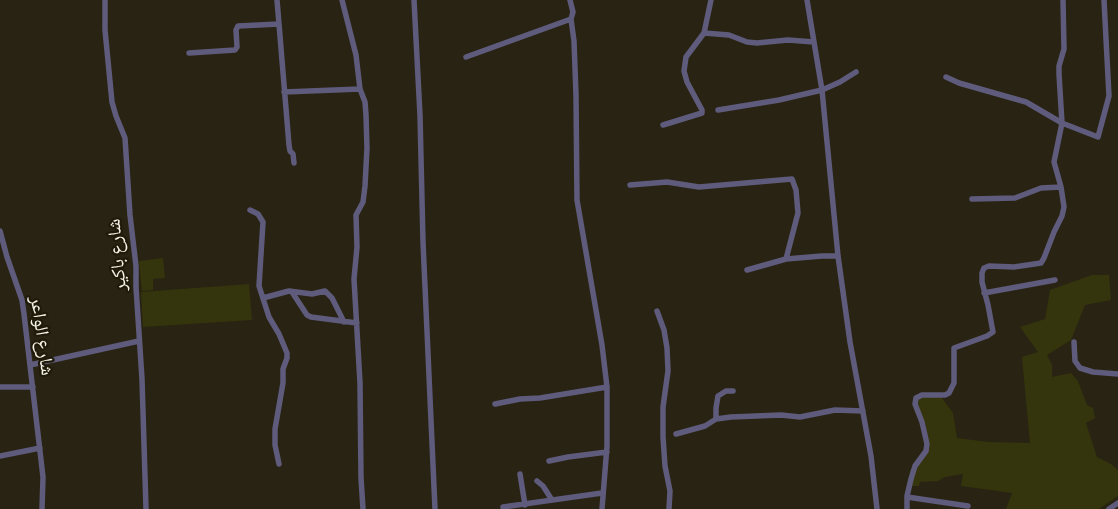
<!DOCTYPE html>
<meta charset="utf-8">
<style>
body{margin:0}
canvas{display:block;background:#282312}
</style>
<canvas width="1118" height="509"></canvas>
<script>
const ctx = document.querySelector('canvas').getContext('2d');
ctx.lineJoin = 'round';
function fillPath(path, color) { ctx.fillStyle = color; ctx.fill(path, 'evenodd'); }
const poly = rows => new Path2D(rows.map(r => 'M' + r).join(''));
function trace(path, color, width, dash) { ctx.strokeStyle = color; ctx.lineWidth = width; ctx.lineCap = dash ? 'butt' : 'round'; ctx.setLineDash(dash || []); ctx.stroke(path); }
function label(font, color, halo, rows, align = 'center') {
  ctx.font = font + ' "Titillium Web","Noto Naskh Arabic",sans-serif'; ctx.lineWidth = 4.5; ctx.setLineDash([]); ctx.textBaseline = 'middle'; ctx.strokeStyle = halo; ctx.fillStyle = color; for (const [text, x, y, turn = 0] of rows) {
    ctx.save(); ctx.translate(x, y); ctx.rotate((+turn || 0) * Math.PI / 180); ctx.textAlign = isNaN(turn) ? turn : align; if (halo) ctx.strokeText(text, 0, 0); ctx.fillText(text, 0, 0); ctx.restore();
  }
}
const green = poly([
 [163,258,165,278,153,279,153,290,142,291,139,261],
 [1092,275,1109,275,1111,300,1085,305,1071,340,1047,355,1052,365,1052,377,1071,373,1078,381,1087,405,1093,408,1095,418,1086,423,1097,457,1111,464,1118,470,1118,496,1099,509,1006,509,1012,493,961,486,963,474,945,477,938,481,920,482,919,486,909,486,910,470,913,470,922,456,927,439,926,426,914,401,929,395,942,398,953,413,957,438,988,442,1030,443,1022,357,1038,352,1020,327,1045,319,1050,290],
 [249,284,252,320,143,327,141,292]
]);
const minor = poly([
 [105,0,105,30,112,102,116,116,125,138,130,215,136,266,136,287,142,379,146,509],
 [342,0,356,55,360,89,365,102,366,115,367,148,365,186,363,202,356,215,357,247,354,279,360,383,361,478,363,509],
 [414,0,420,115,423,242,435,509],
 [570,0,573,12,571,19,574,41,576,95,577,200,602,345,607,387,607,446,602,509],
 [711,0,704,33,729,35,747,42,757,43,788,40,814,42],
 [807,0,822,90,838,256,850,342,871,456,877,509],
 [1063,0,1064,49,1059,66,1059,74,1062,123,1098,137,1109,96,1104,0],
 [279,24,289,145,290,151,293,154,294,163],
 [189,53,235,50,237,47,236,30,238,26,279,24,277,0],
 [466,57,571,19],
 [284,92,360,89],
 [718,110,779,100,822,90,840,82,856,72],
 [663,125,702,113,702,110,687,82,684,71,686,57,704,33],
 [630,185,667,182,699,187,792,179,796,190,798,213,786,259],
 [972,199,1015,198,1041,188,1061,187],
 [250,210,258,214,263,222,259,286,269,317,279,334,287,353,287,358,283,369,283,383,275,429,275,445,279,464],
 [0,231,7,257,22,300,24,314,43,477,42,509],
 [747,270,786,259,822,256,838,256],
 [292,292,307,315,311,317,357,323],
 [984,293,1055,280],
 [263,298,289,291,312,294,325,291,332,298,344,322],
 [657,311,664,330,667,348,668,371,663,407,663,437,665,466,670,491,669,509],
 [1074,342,1075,361,1080,368,1093,372,1118,374],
 [30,365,139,341],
 [0,387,33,387],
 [495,404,520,399,540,398,607,387],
 [716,419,716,408,718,396,726,391,733,391],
 [676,434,705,426,716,419,731,417,781,415,800,417,835,410,863,411],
 [0,456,40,448],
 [549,461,568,457,607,452],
 [520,474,525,505],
 [537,481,543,486,552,500],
 [907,497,968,506],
 [503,507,602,493],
 [907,509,907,496,911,479,915,466,926,451,927,444,922,422,915,404,916,398,922,395,945,395,949,393,954,383,954,348,987,336,993,332,988,305,982,282,982,273,984,268,989,266,1014,267,1041,263,1044,258,1054,232,1062,216,1064,207,1061,187,1054,162,1062,123,1026,102,959,83,946,77],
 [1109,509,1118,503]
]);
const streetNames = [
 ["شارع باكير",118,255,-95],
 ["شارع الواعر",41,336,82]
];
fillPath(green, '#34340d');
trace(minor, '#5f5b7c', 5.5);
label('19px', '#f6f3e8', '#1f1a09', streetNames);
</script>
